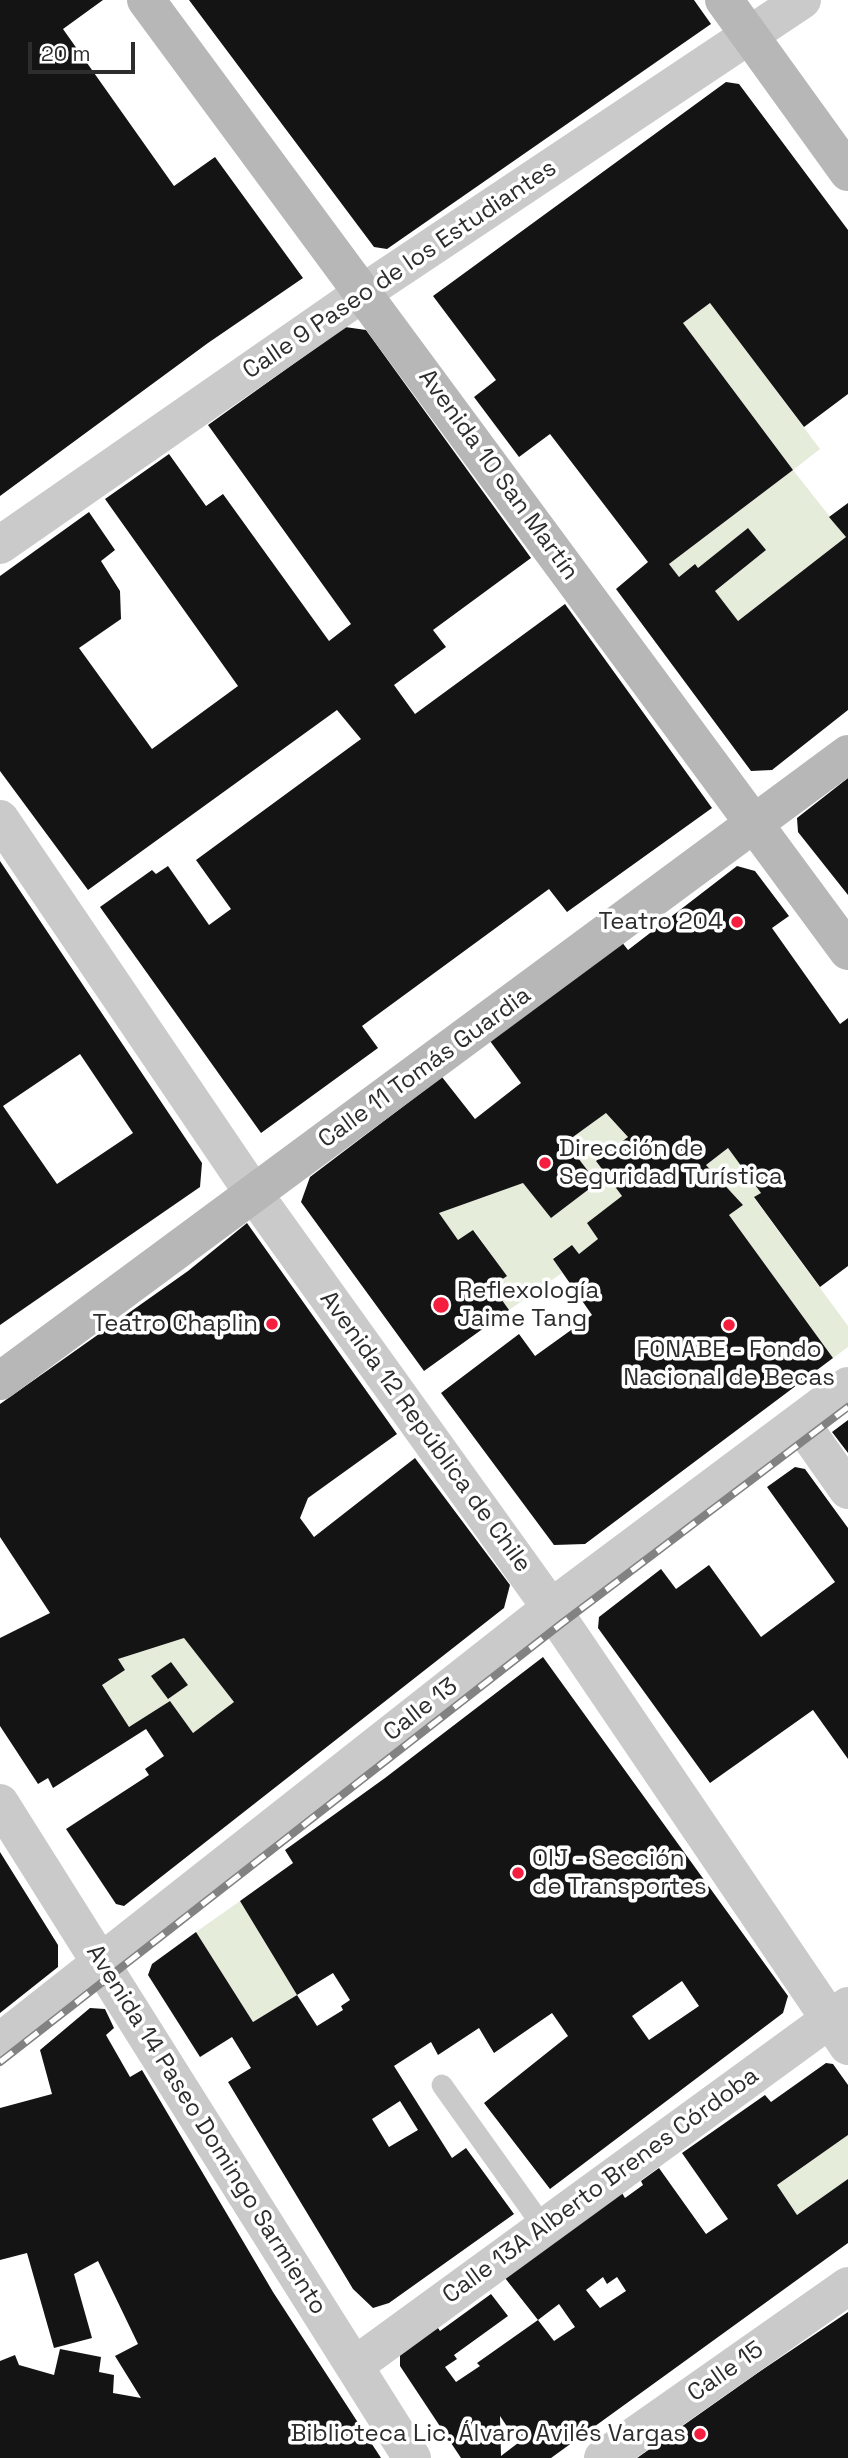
<!DOCTYPE html>
<meta charset="utf-8">
<style>
body{margin:0}
#map{position:relative;width:848px;height:2458px;overflow:hidden;background:#fff;font-family:"Space Grotesk",sans-serif}
canvas{display:block}
.scale{position:absolute;left:28px;top:42px;width:107px;height:32px;box-sizing:border-box;border:4px solid #2d2d2d;border-top:0;padding-left:9px;font-size:21px;line-height:24px;white-space:nowrap;color:#2d2d2d;-webkit-text-stroke:5px #fff;paint-order:stroke}
</style>
<div id="map">
<canvas width="848" height="2458"></canvas>
<div class="scale">20 m</div>
</div>
<script>
const ctx = document.querySelector('canvas').getContext('2d');
ctx.lineJoin = 'round';
function fillPath(path, color) { ctx.fillStyle = color; ctx.fill(path, 'evenodd'); }
const poly = rows => new Path2D(rows.map(r => 'M' + r).join(''));
function trace(path, color, width, dash) { ctx.strokeStyle = color; ctx.lineWidth = width; ctx.lineCap = dash ? 'butt' : 'round'; ctx.setLineDash(dash || []); ctx.stroke(path); }
function label(font, color, halo, rows, align = 'center') {
  ctx.font = font + ' "Space Grotesk",sans-serif'; ctx.lineWidth = 7; ctx.setLineDash([]); ctx.textBaseline = 'middle'; ctx.strokeStyle = halo; ctx.fillStyle = color; for (const [text, x, y, turn = 0] of rows) {
    ctx.save(); ctx.translate(x, y); ctx.rotate((+turn || 0) * Math.PI / 180); ctx.textAlign = isNaN(turn) ? turn : align; if (halo) ctx.strokeText(text, 0, 0); ctx.fillText(text, 0, 0); ctx.restore();
  }
}
const green = poly([
 [710,303,820,449,793,470,846,537,738,621,715,591,766,550,748,528,698,568,694,564,679,577,669,564,793,470,683,323],
 [606,1113,628,1137,596,1161,622,1196,598,1239,579,1254,572,1245,553,1258,562,1273,509,1310,492,1286,506,1275,474,1230,458,1240,439,1213,523,1183,551,1218,597,1183,566,1142],
 [728,1148,761,1193,754,1198,848,1326,848,1347,833,1358,729,1215,743,1205,706,1165],
 [184,1638,234,1702,193,1733,170,1701,129,1727,102,1685,125,1670,118,1659],
 [171,1662,188,1685,168,1699,152,1676],
 [240,1901,297,1995,253,2022,196,1932],
 [848,2135,848,2179,797,2215,777,2185]
]);
const building = poly([
 [0,0,103,0,63,29,174,186,215,157,303,278,208,343,0,496],
 [189,0,694,0,711,24,387,249,374,247],
 [726,82,739,84,848,230,848,394,804,427,710,303,683,323,793,470,669,564,679,577,695,564,698,568,748,528,766,550,715,591,738,621,846,537,829,517,848,503,848,710,772,770,751,771,616,589,648,562,550,434,519,457,474,397,496,380,433,296],
 [345,327,366,330,531,558,433,630,446,647,394,685,415,714,565,604,712,808,567,912,549,889,362,1026,378,1048,261,1133,100,907,152,870,156,874,168,866,209,925,231,909,196,860,361,739,337,710,88,890,0,771,0,576,89,512,115,550,101,561,120,591,121,619,79,648,152,749,238,686,105,499,169,454,206,506,223,494,329,641,351,624,208,425],
 [848,778,848,895,798,832,797,818],
 [0,861,202,1163,200,1187,0,1325],
 [80,1054,133,1133,57,1184,3,1106],
 [737,866,755,871,789,916,772,928,840,1024,848,1018,848,1266,820,1287,754,1197,761,1193,728,1148,706,1165,743,1205,729,1215,833,1358,585,1544,554,1545,441,1393,519,1334,535,1356,592,1315,553,1259,572,1245,579,1254,598,1239,587,1223,622,1196,596,1161,628,1137,606,1113,566,1142,597,1183,551,1218,523,1183,439,1213,458,1240,473,1230,507,1276,492,1286,509,1310,424,1371,301,1202,310,1177,442,1077,475,1119,521,1083,490,1041,621,941,628,950],
 [247,1223,397,1434,308,1498,300,1518,314,1537,415,1458,510,1585,504,1608,124,1906,116,1904,66,1829,149,1775,145,1769,164,1756,146,1729,53,1788,48,1778,38,1784,0,1726,0,1638,50,1613,0,1537,0,1404,188,1271],
 [184,1638,234,1702,193,1733,170,1701,129,1727,102,1685,125,1670,118,1659],
 [848,1420,848,1453,832,1432],
 [795,1467,805,1469,848,1528,848,1759,813,1710,710,1783,598,1628,599,1617,661,1569,676,1589,709,1565,761,1637,835,1582,767,1487],
 [543,1657,788,1996,783,2013,550,2189,484,2103,568,2036,552,2013,494,2053,479,2028,438,2055,431,2042,394,2066,452,2158,466,2148,514,2214,389,2303,373,2308,353,2289,228,2082,251,2068,232,2037,200,2057,148,1975,152,1964,196,1932,253,2022,297,1995,240,1901,293,1863,285,1850,385,1778],
 [333,1973,350,2000,341,2006,343,2010,317,2026,297,1995],
 [682,1981,699,2006,649,2040,632,2016],
 [400,2101,418,2130,389,2147,372,2119],
 [171,1662,188,1685,168,1699,151,1676],
 [0,1852,58,1945,58,1967,0,2013],
 [90,2008,105,2009,114,2028,106,2035,130,2077,142,2070,273,2292,381,2458,0,2458,0,2361,15,2355,19,2365,54,2375,60,2349,101,2357,99,2372,114,2375,113,2393,141,2398,115,2356,138,2344,98,2261,74,2274,92,2338,54,2348,27,2253,0,2260,0,2108,52,2094,40,2050],
 [826,2063,833,2064,848,2085,848,2135,777,2185,797,2215,848,2179,848,2243,551,2458,461,2458,400,2366,400,2350,436,2325,440,2331,491,2294,508,2316,454,2355,457,2359,445,2367,456,2382,480,2366,477,2363,538,2320,554,2341,575,2327,559,2304,538,2320,505,2278,622,2193,625,2198,643,2185,641,2181,659,2168,706,2234,728,2219,682,2153,765,2095,771,2102],
 [603,2277,607,2284,617,2277,626,2291,600,2308,586,2290],
 [500,2416,518,2443,501,2456],
 [848,2312,848,2458,637,2458,759,2372]
]);
const lane = poly([
 [442,2085,544,2228]
]);
const street = poly([
 [0,545,364,292,802,0],
 [0,819,254,1194,551,1608,848,2046],
 [800,1422,848,1490],
 [0,1803,412,2458],
 [0,2042,551,1608,848,1386],
 [354,2366,848,2006],
 [603,2458,848,2286]
]);
const secondary = poly([
 [146,0,848,951],
 [724,0,848,172],
 [0,1381,848,754]
]);
const rail = poly([
 [0,2062,561,1624,848,1407]
]);
const markers = [
 [737,922,7,"#f51e3e"],
 [545,1163,7,"#f51e3e"],
 [441,1305,9,"#f51e3e"],
 [272,1324,7,"#f51e3e"],
 [729,1325,7,"#f51e3e"],
 [518,1873,7,"#f51e3e"],
 [700,2434,7,"#f51e3e"]
];
const streetNames = [
 ["Calle 9 Paseo de los Estudiantes",400,270,-34],
 ["Avenida 10 San Martín",498,475,54],
 ["Calle 11 Tomás Guardia",425,1068,-36],
 ["Avenida 12 República de Chile",425,1432,54],
 ["Calle 13",421,1710,-38],
 ["Avenida 14 Paseo Domingo Sarmiento",206,2130,58],
 ["Calle 13A Alberto Brenes Córdoba",601,2186,-36],
 ["Calle 15",726,2372,-35]
];
const poiNames = [
 ["Teatro 204",723,922],
 ["Dirección de",559,1149,"left"],
 ["Seguridad Turística",559,1177,"left"],
 ["Reflexología",457,1291,"left"],
 ["Jaime Tang",457,1319,"left"],
 ["Teatro Chaplin",258,1324],
 ["FONABE - Fondo",729,1350,"center"],
 ["Nacional de Becas",729,1378,"center"],
 ["OIJ - Sección",532,1859,"left"],
 ["de Transportes",532,1887,"left"],
 ["Biblioteca Lic. Álvaro Avilés Vargas",686,2434]
];
fillPath(green, '#e5ecd9');
fillPath(building, '#141414');
trace(lane, '#cacaca', 21);
trace(street, '#cacaca', 38);
trace(secondary, '#b7b7b7', 38);
trace(rail, '#828282', 8);
trace(rail, '#fff', 5, [16]);
for (const [x, y, r, color] of markers) { const dot = new Path2D(); dot.arc(x, y, r, 0, 2 * Math.PI); ctx.fillStyle = color; ctx.fill(dot); trace(dot, '#fff', 2.5); }
label('24px', '#2d2d2d', '#fff', streetNames);
label('24px', '#2d2d2d', '#fff', poiNames, 'right');
</script>
